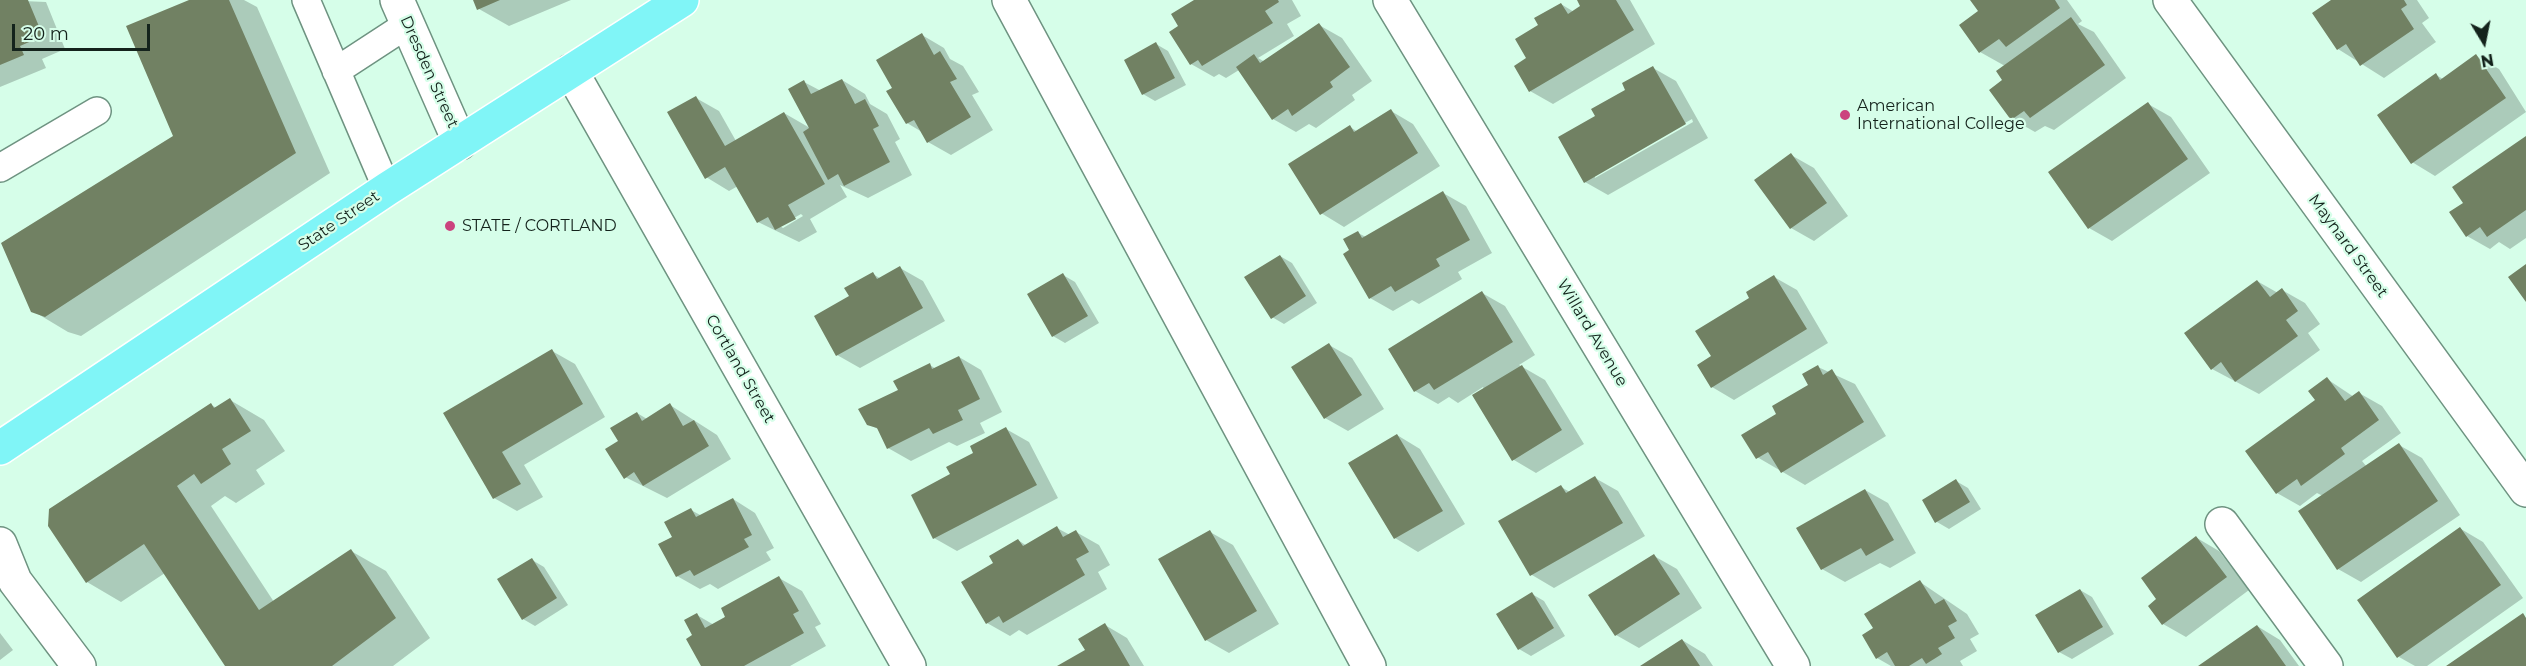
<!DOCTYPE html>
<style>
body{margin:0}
#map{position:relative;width:2526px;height:666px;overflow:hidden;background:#d6fee9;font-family:Montserrat,sans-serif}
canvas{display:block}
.north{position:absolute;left:2454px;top:12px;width:60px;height:60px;-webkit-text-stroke:4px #d6fee9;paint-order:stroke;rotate:170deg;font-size:16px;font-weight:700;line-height:24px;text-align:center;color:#14231c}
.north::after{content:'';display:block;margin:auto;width:21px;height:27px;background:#14231c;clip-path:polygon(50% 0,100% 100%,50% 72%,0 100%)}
.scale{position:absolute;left:12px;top:24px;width:138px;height:27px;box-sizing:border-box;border:3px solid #14231c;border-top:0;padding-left:8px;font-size:18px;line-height:21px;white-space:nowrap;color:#14231c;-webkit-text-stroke:4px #d6fee9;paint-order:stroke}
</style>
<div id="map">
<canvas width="2526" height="666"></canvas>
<div class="north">N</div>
<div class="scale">20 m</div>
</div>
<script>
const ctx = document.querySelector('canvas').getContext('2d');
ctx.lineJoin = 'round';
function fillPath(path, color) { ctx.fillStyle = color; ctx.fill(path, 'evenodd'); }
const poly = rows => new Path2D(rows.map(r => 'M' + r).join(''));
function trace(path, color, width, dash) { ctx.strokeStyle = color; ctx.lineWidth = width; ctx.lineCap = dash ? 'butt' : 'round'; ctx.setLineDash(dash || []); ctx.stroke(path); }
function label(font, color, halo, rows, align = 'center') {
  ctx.font = font + ' Montserrat,sans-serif'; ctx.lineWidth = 4.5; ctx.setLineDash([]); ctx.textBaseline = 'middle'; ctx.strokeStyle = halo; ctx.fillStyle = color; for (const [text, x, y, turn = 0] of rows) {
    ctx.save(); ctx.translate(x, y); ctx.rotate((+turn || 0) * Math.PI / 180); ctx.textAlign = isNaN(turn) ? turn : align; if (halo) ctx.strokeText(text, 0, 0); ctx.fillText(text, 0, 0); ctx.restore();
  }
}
const shadow = poly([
 [0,0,46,2,65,49,42,59,46,68,0,87],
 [192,0,244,0,257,7,330,173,81,336,68,332,33,311,175,136],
 [475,0,571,0,509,26,479,9],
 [1197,0,1292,0,1301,16,1287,24,1294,36,1258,58,1265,62,1319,25,1342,38,1372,81,1352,95,1355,100,1316,128,1309,124,1296,132,1273,119,1239,70,1226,78,1219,74,1214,77,1191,64,1180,27],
 [1579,0,1630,0,1655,44,1553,104,1530,91,1528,59,1540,26,1561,4,1574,12,1583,7],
 [1972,0,2067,0,2082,21,2078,24,2094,32,2126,78,2054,130,2045,126,2035,132,2012,119,2004,81,2005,66,1980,52,1980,12],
 [2333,0,2417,0,2429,18,2422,23,2436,42,2384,78,2338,49],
 [922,35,944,48,950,59,963,66,979,92,972,95,993,130,951,155,928,142,922,132,907,123,894,88],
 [1156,44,1168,51,1186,85,1155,101,1143,94],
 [2476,56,2499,69,2526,112,2435,176,2412,162,2436,75,2443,79],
 [1653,68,1676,81,1708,138,1608,195,1585,182,1597,117],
 [1692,119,1693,122,1595,178,1595,175],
 [842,80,865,94,870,104,887,114,900,139,895,142,912,175,868,198,840,185,847,197,810,219,817,232,799,242,758,222,738,186,729,191,706,177,696,98,719,111,736,141,784,113,810,128,804,82,821,91],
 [801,214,803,216,783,228,780,226],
 [2148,104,2171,117,2210,173,2112,241,2089,228],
 [1391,111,1413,124,1440,166,1344,227,1321,213,1350,127,1358,132],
 [2526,138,2526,238,2510,249,2499,242,2490,249,2467,236,2465,203],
 [1791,155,1814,168,1848,216,1814,241,1791,228],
 [1443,193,1466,206,1492,253,1458,272,1462,279,1419,304,1412,300,1393,311,1370,298,1358,233,1366,237],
 [1280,256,1292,263,1317,303,1284,324,1272,317],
 [900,268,923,281,945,321,860,368,837,355,851,297,873,274,881,279],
 [1063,275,1075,282,1099,323,1065,343,1053,336],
 [1774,277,1797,290,1828,343,1734,400,1712,387,1713,357,1751,299],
 [2257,281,2278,293,2282,290,2305,303,2320,324,2308,333,2320,350,2259,394,2212,369],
 [1482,293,1505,306,1535,355,1519,365,1545,380,1584,444,1536,473,1514,460,1483,387,1458,403,1449,397,1438,404,1415,391,1390,350],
 [1329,345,1352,358,1384,409,1348,431,1325,418],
 [552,351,575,364,605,417,524,465,543,497,517,511,494,498,445,414],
 [959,357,981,370,1002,412,980,423,985,433,957,446,949,442,911,461,888,448,880,430,868,424,930,365,936,369],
 [1818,367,1855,384,1886,436,1805,485,1757,457,1810,385],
 [2327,379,2354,397,2359,393,2382,406,2401,433,2362,461,2367,467,2399,445,2422,458,2460,515,2361,582,2338,569,2323,496,2317,493,2300,506,2277,493],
 [230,400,264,420,285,451,256,470,265,484,236,503,225,496,211,506,274,602,351,551,386,571,430,638,393,666,227,666,165,573,121,602,87,582,211,405,217,408],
 [670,405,717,435,731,459,667,498,625,477,620,442,637,413,647,419],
 [1006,429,1029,442,1058,498,957,551,934,538,952,475],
 [1397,435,1420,449,1465,524,1418,552,1395,538,1350,463],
 [1595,478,1618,491,1645,536,1554,588,1532,575,1500,522,1561,487,1570,492],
 [1956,481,1968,488,1981,509,1949,529,1937,522],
 [1865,490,1888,503,1916,553,1890,568,1880,563,1845,582,1822,569,1798,528],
 [733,499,755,513,774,548,766,552,771,560,718,589,710,584,700,589,677,576,674,537,691,510,702,516],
 [1057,528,1070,535,1076,532,1099,545,1110,565,1098,572,1107,589,1027,635,1019,630,1010,636,987,623,995,564,1018,540,1027,546],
 [2461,529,2483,542,2523,598,2427,666,2415,666,2399,657],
 [1210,532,1233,545,1279,624,1229,653,1206,640],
 [2197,538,2219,551,2249,590,2186,637,2163,624],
 [1654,556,1677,569,1702,608,1639,648,1616,635],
 [532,560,544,567,568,605,535,626,523,619],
 [779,578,802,591,821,624,815,627,826,646,790,666,702,666,694,636,697,615,714,625],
 [1920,582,1967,614,1979,634,1970,639,1977,651,1960,661,1963,666,1891,666,1877,658,1875,629],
 [2080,590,2092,597,2114,634,2072,659,2059,652],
 [1532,594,1544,601,1565,636,1531,656,1519,649],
 [1105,625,1127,638,1144,666,1060,666,1087,650],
 [2257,626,2280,640,2299,666,2201,666],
 [0,633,13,650,0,660],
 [1682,640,1705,654,1713,666,1643,666]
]);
const building = poly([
 [0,0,28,0,43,36,20,46,24,55,0,65],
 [189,0,229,0,296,153,45,317,31,312,1,243,173,136,126,26],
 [473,0,500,0,477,10],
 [1194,0,1278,0,1279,2,1265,11,1273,23,1202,66,1198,60,1190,65,1169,32,1178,26,1171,14],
 [1577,0,1616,0,1634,30,1529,92,1514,66,1526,58,1515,39,1538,25,1534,18,1561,3,1568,14,1580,6],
 [1970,0,2055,0,2060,8,2006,47,1999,39,1979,53,1959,25,1978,11],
 [2331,0,2404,0,2407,5,2401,9,2414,29,2360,66,2346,44,2337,50,2312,13],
 [2071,17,2105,65,2030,118,2024,111,2011,120,1989,90,2002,80,1996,71],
 [1319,23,1350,67,1330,82,1333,87,1292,116,1288,109,1272,120,1236,67,1254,54,1260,63],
 [922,33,934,55,940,51,957,79,950,82,971,117,927,143,914,120,906,124,886,91,892,88,876,60],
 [1156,42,1175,78,1142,95,1124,60],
 [2476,54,2506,98,2411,164,2377,115,2436,73,2440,80],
 [1653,66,1686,124,1584,183,1558,137,1595,116,1591,109,1625,90,1622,83],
 [842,79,855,104,865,99,879,126,873,129,890,162,844,186,838,174,828,180,803,132,809,128,788,89,804,80,811,94],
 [696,96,725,146,784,112,825,184,788,205,796,219,775,230,768,217,757,223,725,167,705,179,667,112],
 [2148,102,2188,159,2088,229,2048,172],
 [1391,109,1418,153,1320,215,1288,164,1350,125,1354,132],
 [2526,136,2526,210,2487,237,2480,227,2466,237,2449,212,2463,203,2452,187],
 [1791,153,1827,203,1790,229,1754,180],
 [1443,191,1470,240,1436,259,1440,266,1395,292,1391,286,1369,299,1343,254,1349,250,1343,239,1358,231,1362,238],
 [1280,255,1306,296,1271,319,1244,277],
 [2526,264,2526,302,2508,277],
 [900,266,923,308,836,356,814,316,849,296,844,288,873,272,877,279],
 [1063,273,1088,316,1052,337,1027,294],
 [1774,275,1807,329,1711,388,1697,365,1711,356,1695,331,1749,298,1746,292],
 [2257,280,2270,297,2282,288,2298,311,2286,320,2298,336,2235,382,2221,362,2211,370,2184,333],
 [1482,291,1513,342,1434,390,1429,383,1414,392,1388,349],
 [1329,343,1362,395,1324,419,1291,367],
 [552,349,583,404,502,452,521,484,493,499,443,413],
 [959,356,980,399,958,410,963,420,933,434,929,428,887,449,877,428,867,425,858,409,898,390,893,381,930,363,932,369],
 [1522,365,1562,430,1512,461,1472,395],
 [1818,365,1823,375,1832,369,1864,422,1781,473,1768,452,1756,459,1741,435,1776,414,1772,406,1808,385,1802,374],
 [2327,377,2345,401,2359,391,2379,420,2341,448,2345,454,2301,486,2297,479,2276,494,2245,451,2315,400,2308,391],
 [230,398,251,431,222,449,231,464,201,484,194,474,177,486,259,610,351,549,396,618,332,666,225,666,144,544,86,583,48,526,49,509,211,403,214,408],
 [670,403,683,426,694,420,709,446,643,486,634,472,624,479,605,449,618,441,610,428,637,412,642,421],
 [1006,427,1037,485,933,539,911,495,950,474,946,467,973,453,970,446],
 [1397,434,1443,511,1394,539,1348,463],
 [2399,443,2438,501,2337,570,2298,511],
 [1595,476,1623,523,1530,576,1498,521,1561,485,1566,493],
 [1956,479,1970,502,1935,523,1922,500],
 [1865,489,1894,540,1866,556,1861,548,1821,570,1796,528],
 [733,498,752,535,744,539,749,547,694,576,690,570,676,577,658,544,672,537,664,522,691,508,696,517],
 [1057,526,1063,537,1076,530,1089,552,1076,559,1085,575,1003,623,999,616,986,624,961,582,993,563,989,556,1018,539,1023,546],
 [2460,527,2501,585,2397,658,2357,600],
 [1210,530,1257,611,1205,641,1158,559],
 [2196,536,2227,577,2162,625,2148,606,2156,599,2141,578],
 [1654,554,1680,594,1615,636,1588,595],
 [532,558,557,598,522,620,497,579],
 [779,576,799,611,793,614,804,633,744,666,701,666,686,639,692,635,684,620,697,613,705,628,725,617,721,608],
 [1920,580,1935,604,1944,599,1957,621,1948,626,1955,638,1938,648,1942,654,1926,664,1922,658,1909,666,1895,666,1887,652,1876,659,1862,635,1873,628,1864,614],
 [2080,589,2103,627,2058,653,2035,615],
 [1532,592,1554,628,1518,650,1496,614],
 [2523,613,2526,618,2526,666,2446,666],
 [1105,623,1130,666,1057,666,1085,650,1078,639],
 [2257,625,2286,666,2198,666],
 [1682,639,1700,666,1640,666]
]);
const service = poly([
 [306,0,387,189],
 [336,71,408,24],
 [0,168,97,111]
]);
const minor = poly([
 [397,0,460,143],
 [1009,0,1369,666],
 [1390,0,1793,666],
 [2170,0,2526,490],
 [571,71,909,666],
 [2222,524,2326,666],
 [0,544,15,581,79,666]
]);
const primary = poly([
 [0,448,387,189,682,0]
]);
const markers = [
 [1845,115,6,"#cb437e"],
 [450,226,6,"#cb437e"]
];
const streetNames = [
 ["Dresden Street",429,72,66],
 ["State Street",339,221,-34],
 ["Maynard Street",2348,246,54],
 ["Willard Avenue",1592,333,59],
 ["Cortland Street",740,369,60]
];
const poiNames = [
 ["American",1857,106],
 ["International College",1857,124],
 ["STATE / CORTLAND",462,226]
];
fillPath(shadow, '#0003');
fillPath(building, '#718163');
trace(service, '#6e9381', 30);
trace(minor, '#6e9381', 36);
trace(primary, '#fff', 36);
trace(service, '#fff', 27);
trace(minor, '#fff', 33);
trace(primary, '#80f5f7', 33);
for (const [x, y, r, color] of markers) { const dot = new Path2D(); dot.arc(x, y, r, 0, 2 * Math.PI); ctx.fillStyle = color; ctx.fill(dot); trace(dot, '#d6fee9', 2); }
label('16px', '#14231c', '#d6fee9', streetNames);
label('16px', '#14231c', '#d6fee9', poiNames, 'left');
</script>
